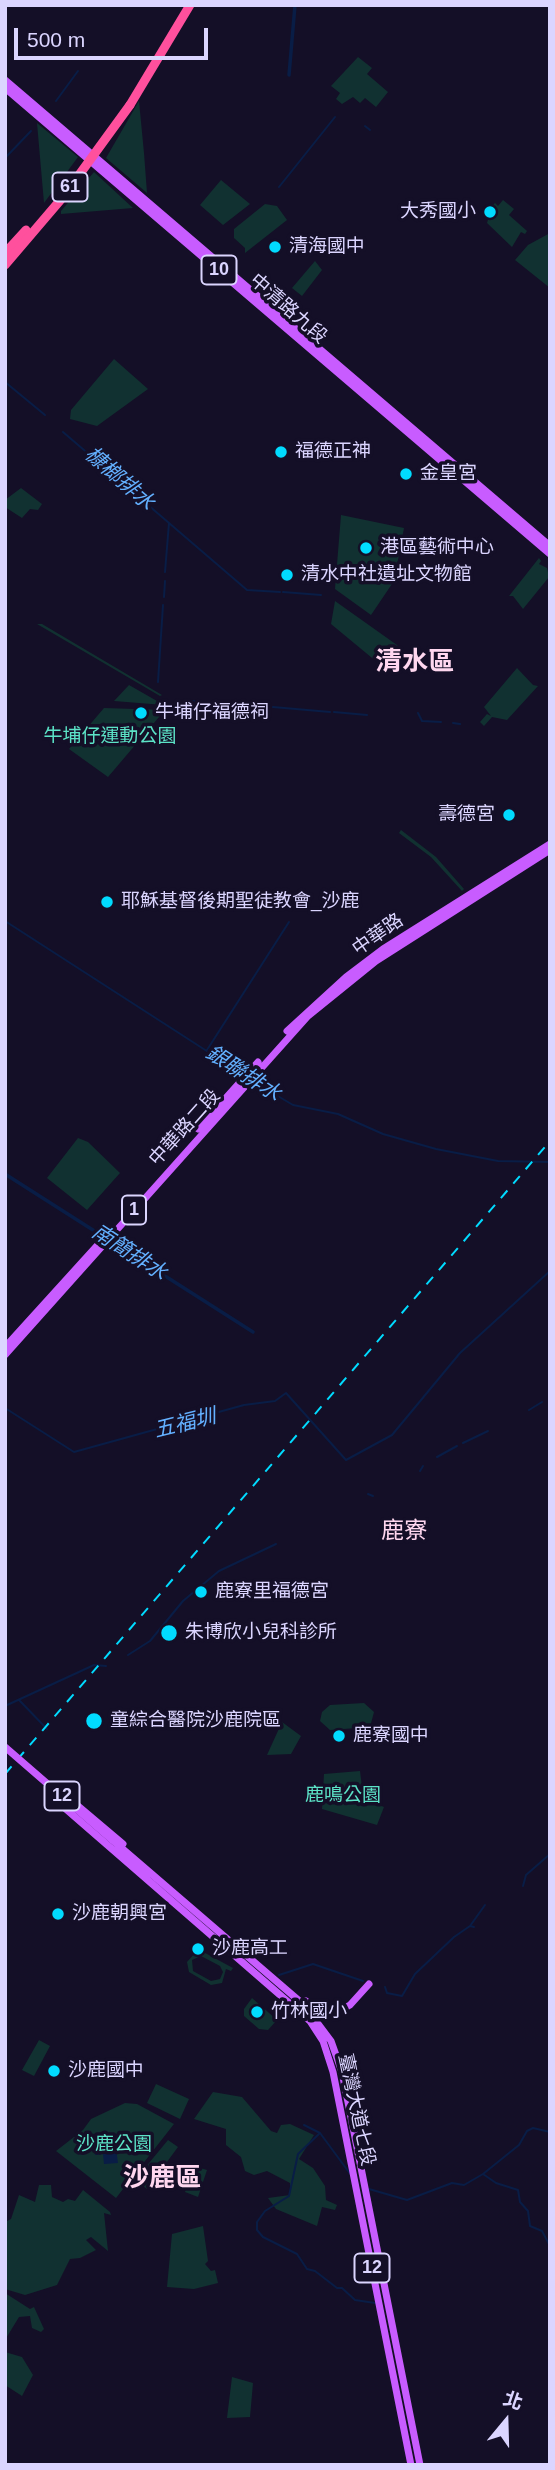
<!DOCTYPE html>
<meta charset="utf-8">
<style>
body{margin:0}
#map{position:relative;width:555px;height:2470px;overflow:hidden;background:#140f27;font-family:Helvetica,"Noto Sans TC",sans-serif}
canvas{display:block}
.frame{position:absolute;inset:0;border:7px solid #dbd5ff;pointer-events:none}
.north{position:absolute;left:471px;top:2386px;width:70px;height:70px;-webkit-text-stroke:5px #140f27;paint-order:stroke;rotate:19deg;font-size:19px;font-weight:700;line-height:28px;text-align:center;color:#dbd5ff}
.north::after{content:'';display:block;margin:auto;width:24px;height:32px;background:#dbd5ff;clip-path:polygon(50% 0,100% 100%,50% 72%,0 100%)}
.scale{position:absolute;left:14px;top:28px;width:194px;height:32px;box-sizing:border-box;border:4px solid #dbd5ff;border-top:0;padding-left:9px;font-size:21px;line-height:24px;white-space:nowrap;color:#dbd5ff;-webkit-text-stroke:5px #140f27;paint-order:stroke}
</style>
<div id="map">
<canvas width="555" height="2470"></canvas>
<div class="frame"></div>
<div class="north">北</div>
<div class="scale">500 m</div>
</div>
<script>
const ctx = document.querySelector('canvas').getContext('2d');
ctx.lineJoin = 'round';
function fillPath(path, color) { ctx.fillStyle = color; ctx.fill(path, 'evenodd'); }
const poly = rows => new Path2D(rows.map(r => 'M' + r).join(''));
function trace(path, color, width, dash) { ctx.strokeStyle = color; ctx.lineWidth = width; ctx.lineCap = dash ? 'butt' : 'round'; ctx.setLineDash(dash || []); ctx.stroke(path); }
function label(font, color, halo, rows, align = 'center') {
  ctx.font = font + ' Helvetica,"Noto Sans TC",sans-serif'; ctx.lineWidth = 7; ctx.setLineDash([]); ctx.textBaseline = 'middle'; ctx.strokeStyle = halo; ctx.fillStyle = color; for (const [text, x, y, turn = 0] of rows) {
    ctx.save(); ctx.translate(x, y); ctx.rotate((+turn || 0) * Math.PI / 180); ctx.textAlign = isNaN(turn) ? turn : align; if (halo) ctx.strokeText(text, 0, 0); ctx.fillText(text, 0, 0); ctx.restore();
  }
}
const green = poly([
 [358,57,372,68,367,74,388,92,376,107,365,98,360,103,353,97,342,104,336,99,340,93,331,86],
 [139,101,144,153,147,193,106,158],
 [37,123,78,157,44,203],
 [94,172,133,208,61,214,61,211],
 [221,180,250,204,223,225,200,205],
 [503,200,514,209,509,215,527,231,525,234,521,232,512,247,487,223,490,213,496,210,492,206,495,203,498,206],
 [265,204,277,206,287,220,245,253,245,248,234,238,234,229],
 [550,233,550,288,515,260,528,245],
 [315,261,322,270,302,296,292,288],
 [114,359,148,389,97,426,70,419,71,410],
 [21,488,42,504,38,510,30,509,22,518,5,507,5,500],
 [341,515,404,528,394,581,371,615,335,589],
 [539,558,541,561,539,564,547,568,549,577,523,609,513,596,509,596],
 [335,601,404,650,389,672,331,624],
 [37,624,42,624,162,695,160,696],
 [517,668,533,685,538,686,507,720,492,717,484,726,480,722,487,714,491,716,484,707],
 [129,685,164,705,114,701],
 [104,708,165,710,108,777,69,749],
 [401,830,436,857,464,889,462,891,431,857,399,833],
 [78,1138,88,1142,120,1173,87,1210,47,1178],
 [364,1703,374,1712,370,1727,330,1730,320,1721,322,1712,330,1705],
 [282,1722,301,1736,291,1754,267,1755],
 [360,1771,363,1795,367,1801,384,1807,377,1825,322,1809,324,1774],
 [194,1947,233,1968,231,1971,226,1969,222,1983,211,1985,189,1972,187,1962,195,1953,192,1951],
 [201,1956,220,1966,223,1972,220,1979,211,1981,193,1971,192,1960],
 [252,1998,277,2020,268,2030,259,2029,244,2016,244,2009],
 [39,2040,50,2046,34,2076,22,2070],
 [156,2084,189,2099,180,2119,147,2103],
 [213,2092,242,2097,271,2131,277,2133,281,2125,290,2124,314,2135,299,2159,313,2168,325,2186,326,2200,337,2205,335,2210,322,2207,317,2226,276,2209,268,2198,290,2195,290,2183,267,2171,254,2175,245,2171,241,2157,226,2145,226,2129,194,2119],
 [125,2103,137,2104,174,2124,116,2198,56,2151,83,2130,91,2119],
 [168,2140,178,2147,147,2189,135,2180],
 [194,2166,207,2170,198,2197,185,2192],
 [39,2185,51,2185,52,2197,63,2202,68,2199,75,2201,83,2190,110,2212,111,2215,104,2213,108,2251,91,2237,86,2240,96,2250,80,2258,70,2259,57,2285,25,2295,5,2289,5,2222,11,2219,19,2195,35,2202],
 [203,2226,208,2261,205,2264,211,2271,215,2270,218,2283,194,2289,167,2287,172,2234],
 [5,2293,30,2309,34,2307,44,2329,41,2332,32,2328,30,2316,19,2317,5,2340],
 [5,2352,22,2357,33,2375,22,2396,5,2385],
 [232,2377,253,2383,250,2417,227,2418]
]);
const water = poly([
 [104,2137,105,2142,115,2141,118,2163,104,2164,103,2154,95,2155,93,2138]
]);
const stream = poly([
 [56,101,78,71],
 [365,126,370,130],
 [5,158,31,131],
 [279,187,335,117],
 [5,382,45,415],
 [63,432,169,523,165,572],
 [169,523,247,590,280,592],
 [283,592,321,595],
 [164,597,165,581],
 [158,682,163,605],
 [192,701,258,706],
 [273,707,330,712],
 [334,712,367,715],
 [418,713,422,721,441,722],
 [453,723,460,724],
 [5,921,244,1075],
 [207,1050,289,922],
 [254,1082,293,1105,338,1114,383,1134,436,1149,498,1161,550,1162],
 [5,1408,74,1452,244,1405,275,1401,286,1393,346,1460,392,1435,460,1353,550,1271],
 [529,1410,542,1402],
 [463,1443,488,1431],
 [437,1457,457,1446],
 [420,1471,423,1466],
 [368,1494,373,1496],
 [128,1655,150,1641,183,1601,219,1571,276,1544],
 [19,1700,47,1729],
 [5,1706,94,1665,106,1666],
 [523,1886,526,1875,550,1854],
 [470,1926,485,1905],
 [279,1975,313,1964,363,1981],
 [385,1987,387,1993,402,1996,415,1974,454,1937,470,1926,474,1927],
 [304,2125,320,2133,298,2154,289,2196,265,2211,257,2222,257,2230,263,2237,297,2254,307,2269,315,2271,337,2288,342,2288,355,2300,375,2303],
 [320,2133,351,2175],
 [483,2174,519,2145,527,2131,533,2128,550,2132],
 [369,2189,407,2200,452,2183,464,2185,483,2174,496,2183,518,2190,520,2202,528,2211,530,2226,542,2231,550,2246]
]);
const canal = poly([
 [289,75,295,5],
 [5,1174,253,1332]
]);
const primary = poly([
 [5,80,550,546],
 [5,88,550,554],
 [287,1031,346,977,383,949,550,844],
 [198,1129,258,1062],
 [5,1347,103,1239],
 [5,1355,308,1016,376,961,550,850],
 [65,1795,123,1844],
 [59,1803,310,2021,323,2041,333,2072,411,2465],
 [118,1845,304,2005,331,2041,342,2072,420,2465],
 [306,2001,322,2013,334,2014,350,2005,369,1984]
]);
const highway = poly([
 [130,105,190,5],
 [5,253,26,230]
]);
const rail = poly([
 [5,1774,550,1141]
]);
const primaryBridge = poly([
 [5,1747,118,1845]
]);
const highwayBridge = poly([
 [5,265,63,197,130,105]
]);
const markers = [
 [490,212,7,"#01dbff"],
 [275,247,7,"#01dbff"],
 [281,452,7,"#01dbff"],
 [406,474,7,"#01dbff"],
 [366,548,7,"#01dbff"],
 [287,575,7,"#01dbff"],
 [141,713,7,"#01dbff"],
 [509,815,7,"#01dbff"],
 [107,902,7,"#01dbff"],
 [201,1592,7,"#01dbff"],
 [169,1633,9,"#01dbff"],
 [94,1721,9,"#01dbff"],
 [339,1736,7,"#01dbff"],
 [58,1914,7,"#01dbff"],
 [198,1949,7,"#01dbff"],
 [257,2012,7,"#01dbff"],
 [54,2071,7,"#01dbff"]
];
const shields = [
 [70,187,35],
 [219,270,35],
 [134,1210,24],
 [62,1796,35],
 [372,2268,35]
];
const shieldNames = [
 ["61",70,187],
 ["10",219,270],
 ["1",134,1210],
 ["12",62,1796],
 ["12",372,2268]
];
const poiNames = [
 ["大秀國小",476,212,"right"],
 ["清海國中",289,247],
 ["福德正神",295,452],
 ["金皇宮",420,474],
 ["港區藝術中心",380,548],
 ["清水中社遺址文物館",301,575],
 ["牛埔仔福德祠",155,713],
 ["壽德宮",495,815,"right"],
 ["耶穌基督後期聖徒教會_沙鹿",121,902],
 ["鹿寮里福德宮",215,1592],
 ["朱博欣小兒科診所",185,1633],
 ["童綜合醫院沙鹿院區",110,1721],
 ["鹿寮國中",353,1736],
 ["沙鹿朝興宮",72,1914],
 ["沙鹿高工",212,1949],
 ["竹林國小",271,2012],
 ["沙鹿國中",68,2071]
];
const streetNames = [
 ["中清路九段",288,309,41],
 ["中華路",378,935,-35],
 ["中華路二段",185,1128,-48],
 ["臺灣大道七段",356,2110,78]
];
const parkNames = [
 ["牛埔仔運動公園",110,737],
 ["鹿鳴公園",343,1796],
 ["沙鹿公園",114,2145]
];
const waterNames = [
 ["槺榔排水",119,479,41],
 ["銀聯排水",243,1074,33],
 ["南簡排水",129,1253,33],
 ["五福圳",185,1424,-14]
];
const quarterNames = [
 ["鹿寮",404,1532]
];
const districtNames = [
 ["清水區",415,663],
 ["沙鹿區",162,2179]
];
fillPath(green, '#113131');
fillPath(water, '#091d46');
trace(stream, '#091d46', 2);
trace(canal, '#091d46', 3.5);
trace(primary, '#c85cff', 7);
trace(highway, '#ff509d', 9);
trace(rail, '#01dbff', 2, [10, 9]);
trace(primaryBridge, '#c85cff', 7);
trace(highwayBridge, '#ff509d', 9);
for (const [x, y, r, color] of markers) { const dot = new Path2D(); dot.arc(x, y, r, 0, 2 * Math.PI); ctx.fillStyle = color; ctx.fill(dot); trace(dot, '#140f27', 2.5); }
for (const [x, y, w] of shields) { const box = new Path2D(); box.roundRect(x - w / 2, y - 14.5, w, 29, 5); ctx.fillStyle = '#140f27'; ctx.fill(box); trace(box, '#dbd5ff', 2); }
label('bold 18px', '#dbd5ff', null, shieldNames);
label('19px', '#dbd5ff', '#140f27', poiNames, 'left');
label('19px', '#dbd5ff', '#140f27', streetNames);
label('19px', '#5ce3c7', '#140f27', parkNames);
label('italic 21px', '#63b0ff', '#140f27', waterNames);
label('23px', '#ffd7ef', '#140f27', quarterNames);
label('bold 26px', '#ffd7ef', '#140f27', districtNames);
</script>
